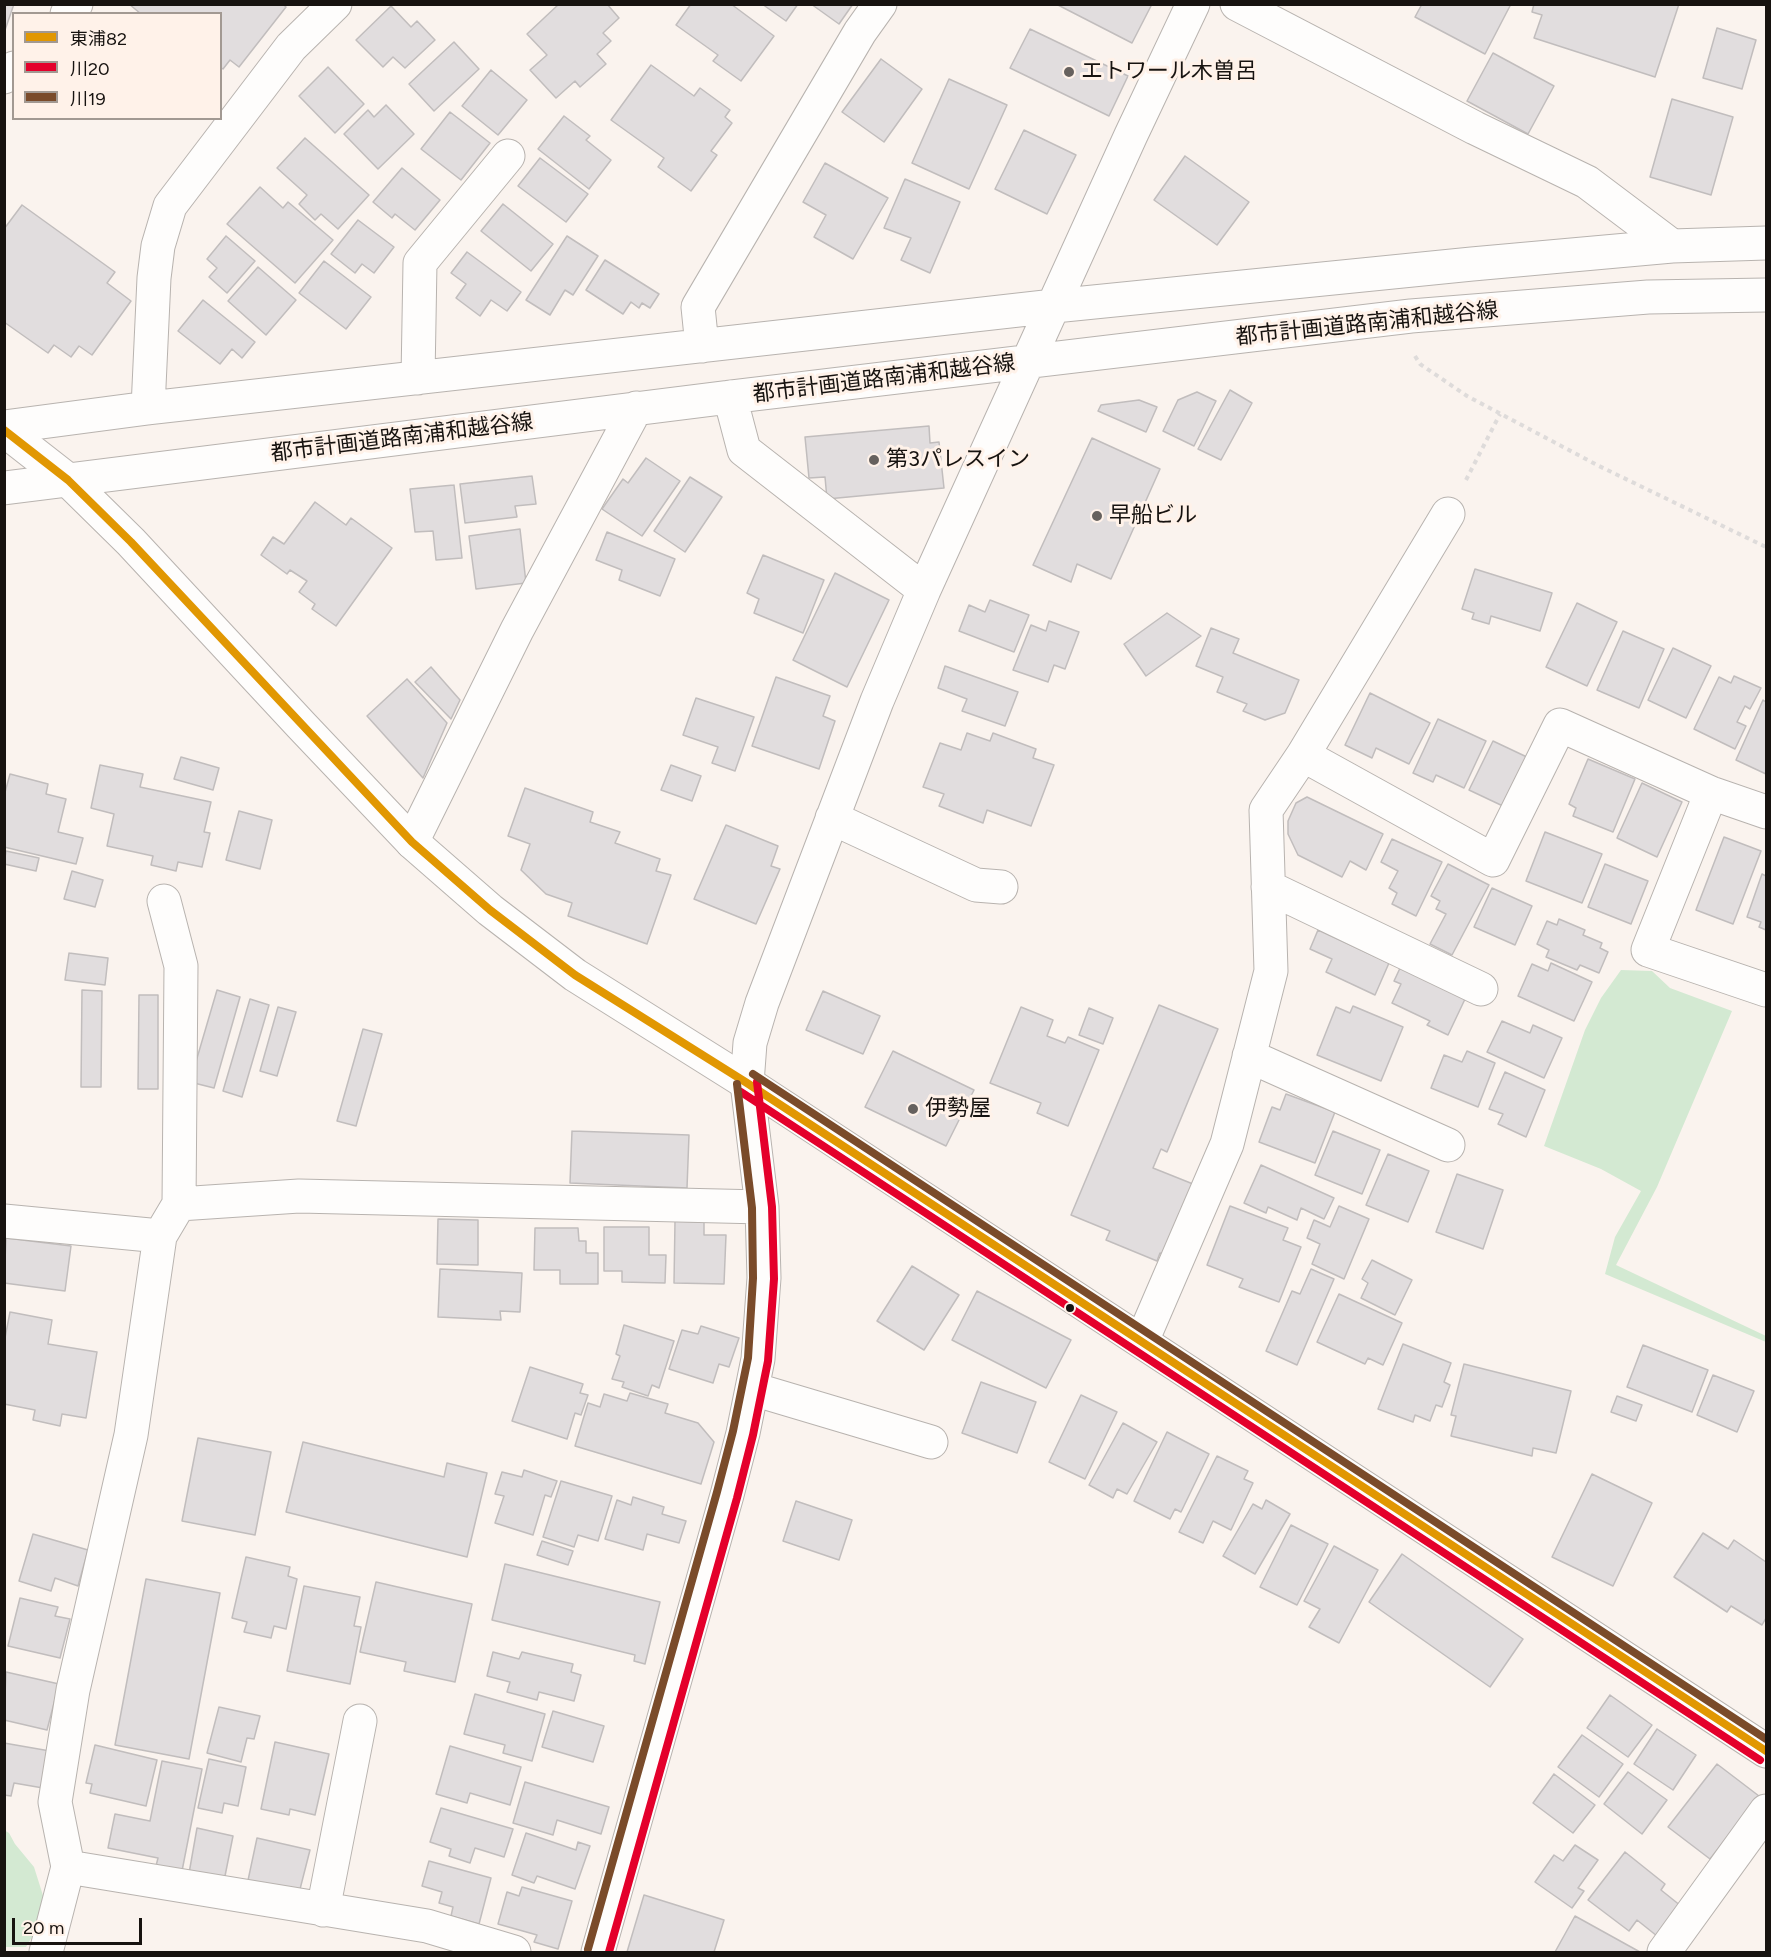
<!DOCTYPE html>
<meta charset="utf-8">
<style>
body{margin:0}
#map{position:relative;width:1771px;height:1957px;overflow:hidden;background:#faf3ee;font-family:Figtree,"Noto Sans JP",sans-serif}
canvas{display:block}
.frame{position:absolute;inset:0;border:6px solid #171310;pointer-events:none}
.legend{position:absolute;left:12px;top:12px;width:210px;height:108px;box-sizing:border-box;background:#fff2e9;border:2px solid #a29992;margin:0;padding:8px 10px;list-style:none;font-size:18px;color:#171310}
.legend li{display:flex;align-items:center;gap:12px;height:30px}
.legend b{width:30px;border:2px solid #a29992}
.scale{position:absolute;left:12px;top:1918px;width:130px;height:27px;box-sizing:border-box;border:3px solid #171310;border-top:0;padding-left:8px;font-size:18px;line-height:21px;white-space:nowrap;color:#171310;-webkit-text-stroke:4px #fff2e9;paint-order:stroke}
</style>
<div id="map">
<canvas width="1771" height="1957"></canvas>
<div class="frame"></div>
<ul class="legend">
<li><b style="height:8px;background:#e19702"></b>東浦82</li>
<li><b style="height:8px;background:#e4002b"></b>川20</li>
<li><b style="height:8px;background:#7a4b2a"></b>川19</li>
</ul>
<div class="scale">20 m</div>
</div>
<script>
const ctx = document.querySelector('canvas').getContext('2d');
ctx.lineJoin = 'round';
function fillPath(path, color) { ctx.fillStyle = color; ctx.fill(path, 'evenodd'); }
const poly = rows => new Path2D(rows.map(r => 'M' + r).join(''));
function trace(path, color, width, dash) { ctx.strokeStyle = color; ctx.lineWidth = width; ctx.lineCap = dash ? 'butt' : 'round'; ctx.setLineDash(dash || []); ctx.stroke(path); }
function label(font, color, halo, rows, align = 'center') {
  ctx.font = font + ' Figtree,"Noto Sans JP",sans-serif'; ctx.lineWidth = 6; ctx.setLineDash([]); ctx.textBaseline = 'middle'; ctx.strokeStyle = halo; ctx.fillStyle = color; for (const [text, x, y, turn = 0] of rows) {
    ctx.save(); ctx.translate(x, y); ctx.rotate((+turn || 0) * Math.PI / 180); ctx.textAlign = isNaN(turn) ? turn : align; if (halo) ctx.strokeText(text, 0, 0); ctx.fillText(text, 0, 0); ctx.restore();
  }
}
const green = poly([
 [1621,970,1652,971,1670,988,1732,1011,1657,1187,1616,1265,1766,1336,1766,1342,1605,1274,1615,1237,1641,1191,1601,1169,1544,1146,1585,1030,1601,998],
 [4,1830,9,1833,15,1844,34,1867,46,1905,40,1924,26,1947,5,1947]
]);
const building = poly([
 [4,4,14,4,4,33,4,4],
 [129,4,283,4,286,7,239,67,230,60,223,69,220,67,220,14,141,14,129,4],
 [559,4,607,4,619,18,603,33,611,41,597,54,606,64,580,87,575,81,556,98,530,70,547,55,527,34,559,4],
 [691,4,731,4,774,36,741,81,713,61,718,55,676,25,691,4],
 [762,4,798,4,786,21,762,4],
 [811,4,853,4,839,24,811,4],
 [1056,4,1152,4,1132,43,1056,4],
 [1422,4,1511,4,1485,54,1415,17,1422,4],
 [1534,4,1679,4,1655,77,1534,38,1542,15,1532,12,1534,4],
 [391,6,411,27,417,21,435,40,405,68,393,57,383,67,356,40,391,6],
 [1717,28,1756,40,1742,89,1703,78,1717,28],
 [1030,29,1128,76,1109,116,1010,68,1030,29],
 [454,42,479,69,434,111,409,84,454,42],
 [1493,53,1554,86,1528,134,1467,101,1493,53],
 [881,59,922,89,884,142,842,112,881,59],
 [651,65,694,96,700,88,730,110,725,117,732,123,711,151,717,155,691,191,658,167,664,158,611,120,651,65],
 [328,67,364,104,335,133,299,96,328,67],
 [491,70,527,100,498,135,462,106,491,70],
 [949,79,1007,105,969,189,912,163,949,79],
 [1672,99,1733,117,1711,195,1650,177,1672,99],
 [386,105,414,134,378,169,344,134,368,110,374,117,386,105],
 [450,112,490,143,461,180,421,149,450,112],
 [564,116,590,136,586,140,611,160,589,189,538,149,564,116],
 [1024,130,1076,155,1047,214,995,189,1024,130],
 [305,138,369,195,338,229,321,214,315,220,299,204,307,195,277,168,305,138],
 [1185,156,1249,202,1217,245,1154,200,1185,156],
 [540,158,588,194,566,222,518,186,540,158],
 [825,163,888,198,853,259,814,237,826,215,803,202,825,163],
 [402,168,440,200,415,230,395,214,392,218,373,202,402,168],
 [905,179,960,202,930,273,901,260,911,238,884,228,905,179],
 [260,187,283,208,288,202,333,240,295,283,227,224,260,187],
 [503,204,553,244,531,271,481,231,503,204],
 [22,205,115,272,107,283,131,301,92,355,79,346,71,357,54,345,48,353,4,322,4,229,22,205],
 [358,220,394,247,374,273,362,264,355,273,331,254,358,220],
 [226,236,255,261,227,293,209,277,217,268,207,259,226,236],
 [567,236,598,256,573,295,565,290,550,315,526,300,567,236],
 [467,252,521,292,507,311,491,300,480,316,456,298,466,284,451,273,467,252],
 [605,260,659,294,650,308,642,303,639,308,631,302,623,314,586,290,605,260],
 [324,261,371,297,346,329,299,293,324,261],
 [258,267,296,300,266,335,228,301,258,267],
 [203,300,255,342,242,358,232,349,220,364,178,331,203,300],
 [1230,390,1252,403,1221,460,1198,449,1230,390],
 [1197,392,1216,401,1194,446,1163,431,1178,400,1197,392],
 [1139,400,1157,407,1146,432,1098,411,1101,405,1139,400],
 [929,426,930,443,939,442,944,488,827,499,825,477,809,478,805,437,929,426],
 [1092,438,1160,469,1111,579,1077,564,1071,582,1033,565,1092,438],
 [646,458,680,481,642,536,602,509,623,479,628,483,646,458],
 [532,476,536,504,515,506,517,517,465,523,460,484,532,476],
 [690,477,722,497,685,552,654,531,690,477],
 [454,485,462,558,436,560,433,531,415,532,410,489,454,485],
 [315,502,346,525,351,518,392,548,336,626,312,609,315,604,299,592,307,581,290,570,287,574,261,555,273,537,284,544,315,502],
 [520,529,526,583,476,589,469,536,520,529],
 [607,532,675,559,660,596,619,580,622,570,596,560,607,532],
 [763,555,824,580,803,633,754,613,759,599,747,593,763,555],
 [1475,569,1552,593,1540,631,1491,616,1489,624,1472,619,1474,613,1462,609,1475,569],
 [835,573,889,600,847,687,793,660,835,573],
 [990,600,1029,615,1014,652,959,631,969,605,985,612,990,600],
 [1577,603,1617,622,1587,686,1546,667,1577,603],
 [1167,613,1201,636,1146,676,1124,644,1167,613],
 [1049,621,1079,632,1065,669,1054,665,1048,682,1013,670,1031,625,1046,631,1049,621],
 [1211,628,1239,639,1233,653,1299,680,1285,713,1265,720,1243,711,1247,704,1217,692,1223,677,1196,666,1211,628],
 [1623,631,1664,649,1639,708,1597,690,1623,631],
 [1673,648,1711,666,1686,718,1648,700,1673,648],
 [945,666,1018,692,1005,726,962,711,967,699,938,688,945,666],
 [431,667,460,700,451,719,415,682,431,667],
 [1734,676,1761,688,1750,709,1745,706,1737,722,1746,726,1735,749,1694,729,1719,677,1731,683,1734,676],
 [776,677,830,696,823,716,835,721,819,769,752,746,776,677],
 [407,679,447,723,423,778,367,716,407,679],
 [1370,693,1430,723,1409,764,1376,748,1372,758,1345,745,1370,693],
 [696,698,754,717,735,771,712,763,718,747,683,735,696,698],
 [1763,700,1766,702,1766,774,1736,760,1763,700],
 [1438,719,1486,741,1464,788,1436,775,1433,782,1413,773,1438,719],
 [967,733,990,741,993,733,1036,749,1033,758,1054,765,1031,826,987,810,983,823,939,806,944,794,923,787,940,743,961,750,967,733],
 [1493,741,1529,758,1505,807,1469,790,1493,741],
 [181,757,219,768,213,790,174,779,181,757],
 [1588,759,1635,779,1613,832,1573,816,1576,808,1569,804,1588,759],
 [100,765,143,774,140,787,211,802,204,832,210,833,202,867,178,862,176,871,151,865,153,856,107,846,114,814,91,808,100,765],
 [671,765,701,776,692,801,661,790,671,765],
 [10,774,48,784,46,794,66,799,58,832,83,838,76,864,4,847,4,796,10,774],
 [1642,783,1682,802,1657,857,1617,838,1642,783],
 [525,788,593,812,590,822,620,832,615,843,660,859,656,871,671,875,647,944,568,916,572,903,546,894,521,870,530,844,508,836,525,788],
 [1307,797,1383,834,1366,870,1350,861,1342,877,1298,855,1288,834,1288,821,1296,803,1307,797],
 [239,811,272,820,260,869,226,860,239,811],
 [726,825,778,846,771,866,780,869,756,924,694,899,726,825],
 [1545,832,1602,854,1582,903,1526,881,1545,832],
 [1724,837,1761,851,1733,924,1696,910,1724,837],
 [1392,839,1442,862,1416,916,1392,904,1397,893,1389,888,1398,871,1381,862,1392,839],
 [6,851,39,858,36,871,4,864,6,851],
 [1448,864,1489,885,1452,955,1430,944,1446,914,1436,909,1440,901,1431,896,1448,864],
 [1605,864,1648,881,1631,924,1588,907,1605,864],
 [72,871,103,880,95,907,64,899,72,871],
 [1762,874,1766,876,1766,930,1759,927,1761,922,1747,917,1762,874],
 [1492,888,1532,906,1515,945,1474,927,1492,888],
 [1559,919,1585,930,1583,935,1602,943,1600,948,1608,952,1599,973,1580,965,1577,970,1546,957,1549,950,1537,944,1547,921,1557,925,1559,919],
 [1318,930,1389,963,1375,995,1326,972,1332,959,1310,949,1318,930],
 [69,953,108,958,105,985,65,980,69,953],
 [1551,963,1592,982,1574,1021,1518,996,1532,964,1548,971,1551,963],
 [1401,966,1466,997,1448,1035,1427,1025,1430,1021,1392,1003,1401,984,1394,981,1401,966],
 [82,990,102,991,101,1087,81,1087,82,990],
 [217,990,240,997,214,1088,190,1082,217,990],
 [823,991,880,1016,863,1054,806,1030,823,991],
 [139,995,158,995,158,1089,138,1089,139,995],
 [250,999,269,1005,242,1097,223,1091,250,999],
 [1159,1005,1218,1029,1167,1152,1161,1149,1153,1168,1198,1186,1169,1257,1160,1253,1157,1261,1106,1240,1110,1231,1071,1215,1159,1005],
 [1353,1006,1403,1027,1381,1081,1317,1055,1336,1007,1350,1013,1353,1006],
 [278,1007,296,1012,277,1076,260,1071,278,1007],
 [1021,1007,1053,1020,1047,1036,1065,1043,1068,1037,1099,1050,1068,1126,1037,1113,1041,1103,990,1083,1021,1007],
 [1089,1008,1113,1018,1103,1044,1079,1035,1089,1008],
 [1502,1021,1530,1033,1533,1025,1562,1038,1544,1078,1487,1052,1502,1021],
 [363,1029,382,1034,356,1126,337,1121,363,1029],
 [893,1051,974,1090,946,1146,865,1107,893,1051],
 [1467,1051,1495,1063,1478,1107,1431,1088,1444,1055,1462,1062,1467,1051],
 [1505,1072,1545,1090,1526,1137,1498,1124,1503,1114,1489,1109,1505,1072],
 [1286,1094,1335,1112,1315,1163,1259,1142,1272,1107,1280,1110,1286,1094],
 [572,1131,689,1135,687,1188,570,1183,572,1131],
 [1333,1131,1380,1150,1362,1194,1315,1175,1333,1131],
 [1388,1154,1429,1171,1408,1222,1366,1205,1388,1154],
 [1261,1165,1334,1198,1324,1219,1301,1208,1297,1220,1268,1207,1266,1213,1244,1203,1261,1165],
 [1457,1174,1503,1190,1483,1249,1436,1232,1457,1174],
 [1230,1206,1288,1228,1283,1240,1301,1247,1279,1302,1239,1287,1243,1279,1207,1265,1230,1206],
 [1339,1206,1369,1219,1344,1279,1312,1264,1320,1244,1307,1238,1314,1220,1330,1227,1339,1206],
 [438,1219,478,1220,478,1265,437,1264,438,1219],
 [675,1221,704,1222,704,1235,726,1235,724,1284,674,1283,675,1221],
 [604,1227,649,1227,649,1255,666,1255,665,1283,622,1282,622,1271,604,1271,604,1227],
 [535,1228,578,1228,579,1241,586,1241,586,1253,598,1253,598,1284,560,1284,560,1270,534,1270,535,1228],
 [6,1238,71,1246,65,1291,4,1283,6,1238],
 [1372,1260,1412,1280,1395,1315,1361,1298,1368,1283,1362,1279,1372,1260],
 [912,1266,959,1295,924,1350,877,1321,912,1266],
 [440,1269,522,1273,520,1312,500,1311,501,1320,438,1317,440,1269],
 [1311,1269,1334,1279,1297,1365,1266,1351,1292,1291,1300,1294,1311,1269],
 [977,1291,1071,1340,1046,1388,952,1340,977,1291],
 [1339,1294,1402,1323,1383,1365,1368,1358,1365,1364,1317,1342,1339,1294],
 [10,1312,52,1320,48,1344,97,1352,86,1418,62,1414,60,1426,33,1420,35,1410,4,1404,4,1343,10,1312],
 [624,1325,674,1341,659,1388,652,1385,648,1396,622,1387,624,1382,612,1379,620,1356,616,1354,624,1325],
 [701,1326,739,1338,729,1367,719,1364,713,1383,669,1369,682,1330,698,1334,701,1326],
 [1403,1344,1451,1363,1444,1382,1450,1385,1442,1407,1436,1405,1430,1421,1415,1415,1413,1422,1378,1409,1403,1344],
 [1643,1345,1708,1370,1692,1412,1627,1387,1643,1345],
 [1464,1364,1571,1391,1556,1453,1533,1448,1532,1456,1451,1436,1456,1416,1451,1415,1464,1364],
 [530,1367,583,1384,580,1393,588,1395,581,1415,575,1413,567,1439,512,1421,530,1367],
 [1713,1375,1754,1391,1737,1432,1697,1415,1713,1375],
 [981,1382,1036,1402,1017,1453,962,1433,981,1382],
 [630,1393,668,1404,665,1413,698,1423,714,1442,701,1484,575,1446,588,1403,600,1407,604,1394,627,1401,630,1393],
 [1081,1395,1117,1412,1085,1479,1049,1462,1081,1395],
 [1617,1396,1642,1405,1636,1421,1611,1412,1617,1396],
 [1123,1423,1157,1442,1127,1494,1117,1489,1113,1498,1089,1485,1123,1423],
 [1167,1432,1209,1454,1181,1512,1175,1509,1170,1519,1134,1501,1167,1432],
 [198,1438,271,1452,255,1535,182,1521,198,1438],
 [303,1442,444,1477,447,1463,487,1473,467,1557,286,1512,303,1442],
 [1217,1456,1248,1471,1244,1479,1253,1483,1231,1530,1213,1521,1203,1543,1179,1532,1217,1456],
 [524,1470,557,1481,551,1497,545,1495,533,1535,495,1523,504,1496,495,1494,502,1472,522,1477,524,1470],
 [1592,1474,1652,1503,1613,1586,1552,1557,1592,1474],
 [561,1481,612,1496,598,1541,578,1535,574,1547,543,1537,561,1481],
 [633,1497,664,1507,662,1514,686,1521,679,1543,647,1534,643,1550,605,1539,617,1500,631,1505,633,1497],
 [1266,1500,1290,1514,1255,1574,1223,1556,1253,1504,1262,1509,1266,1500],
 [796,1501,852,1520,839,1560,783,1541,796,1501],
 [1291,1525,1328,1544,1297,1605,1260,1587,1291,1525],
 [1703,1533,1728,1549,1734,1540,1766,1562,1766,1618,1762,1625,1731,1606,1727,1612,1674,1577,1703,1533],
 [33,1534,88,1550,78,1586,55,1578,51,1591,19,1581,33,1534],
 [542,1541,573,1551,568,1565,537,1555,542,1541],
 [1334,1546,1378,1570,1339,1643,1309,1627,1320,1609,1304,1601,1334,1546],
 [1402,1554,1523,1639,1490,1687,1369,1602,1402,1554],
 [246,1557,290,1567,288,1576,297,1579,286,1629,274,1626,271,1638,244,1632,247,1622,232,1618,246,1557],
 [505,1564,660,1602,645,1664,634,1661,635,1655,492,1620,505,1564],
 [146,1579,220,1593,189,1759,115,1745,146,1579],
 [376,1582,472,1604,455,1682,404,1671,406,1662,360,1652,376,1582],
 [304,1586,360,1597,354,1626,361,1627,350,1684,287,1671,304,1586],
 [20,1598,58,1607,55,1616,70,1619,60,1658,8,1646,20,1598],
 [493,1652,519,1659,522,1652,573,1664,571,1672,581,1675,574,1701,539,1692,537,1700,507,1692,510,1682,487,1676,493,1652],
 [6,1672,59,1684,47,1730,4,1720,6,1672],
 [475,1694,545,1714,532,1761,503,1753,505,1745,464,1734,475,1694],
 [1610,1695,1652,1725,1628,1757,1587,1728,1610,1695],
 [219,1707,260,1716,254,1739,247,1738,241,1762,207,1753,219,1707],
 [553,1711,604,1726,593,1762,542,1747,553,1711],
 [1657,1729,1696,1755,1673,1790,1634,1764,1657,1729],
 [1582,1735,1623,1764,1599,1797,1558,1767,1582,1735],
 [275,1742,329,1754,315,1815,290,1809,289,1815,261,1809,275,1742],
 [4,1743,50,1751,43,1788,14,1783,11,1796,4,1795,4,1743],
 [95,1745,157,1760,146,1806,90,1793,92,1784,86,1783,95,1745],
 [450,1746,521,1767,510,1805,470,1793,467,1803,436,1794,450,1746],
 [209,1759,246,1767,238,1806,224,1803,222,1813,198,1808,209,1759],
 [162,1761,202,1769,182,1871,156,1866,158,1858,108,1848,115,1814,150,1821,162,1761],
 [1717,1764,1759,1796,1710,1859,1668,1827,1717,1764],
 [1628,1772,1667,1800,1642,1834,1604,1804,1628,1772],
 [1554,1774,1595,1805,1573,1833,1533,1803,1554,1774],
 [525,1782,609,1807,601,1834,557,1820,553,1835,513,1823,525,1782],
 [441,1808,513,1829,504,1857,475,1848,470,1863,449,1856,451,1849,430,1842,441,1808],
 [197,1828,233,1836,223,1886,188,1879,197,1828],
 [526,1833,576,1850,578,1842,590,1846,575,1889,537,1876,534,1883,512,1875,526,1833],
 [257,1838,310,1850,298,1897,247,1885,257,1838],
 [1575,1845,1598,1860,1578,1888,1584,1891,1572,1908,1535,1882,1554,1855,1563,1861,1575,1845],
 [1625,1852,1665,1884,1661,1890,1681,1906,1657,1936,1637,1920,1629,1931,1588,1900,1625,1852],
 [429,1861,491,1878,479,1924,451,1916,453,1907,439,1903,442,1892,422,1886,429,1861],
 [522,1887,572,1901,558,1949,534,1942,537,1935,498,1924,507,1892,519,1896,522,1887],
 [644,1895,724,1920,714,1952,627,1952,644,1895],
 [1575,1916,1640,1952,1555,1952,1575,1916]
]);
const path = poly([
 [1415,356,1420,364,1467,396,1599,466,1766,547],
 [1466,480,1500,414]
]);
const minor = poly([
 [1237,4,1475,128,1587,182,1672,246],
 [67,14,76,4],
 [4,77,14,68],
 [702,346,698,307,860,32,880,4],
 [418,378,420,263,508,156],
 [730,397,744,450,924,590],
 [148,408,154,278,158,246,170,206,291,47,335,4],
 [4,427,148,408,1054,306,1472,264,1672,246,1766,243],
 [4,488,730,397,1411,316,1648,297,1766,295],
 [1303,755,1493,860,1560,725,1711,793,1766,812],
 [1711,793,1648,950,1766,990],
 [832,818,976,885,1001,887],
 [412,842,517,630,636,408],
 [1268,887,1481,989],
 [164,901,181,966,179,1204],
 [1249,1056,1448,1145],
 [4,1221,160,1236,179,1204,299,1196,762,1207],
 [1142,1341,1227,1144,1271,971,1266,810,1303,755,1448,514],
 [753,1389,931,1442],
 [68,1867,427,1926,514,1952],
 [323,1910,360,1721],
 [46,1952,68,1867,55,1802,73,1690,131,1435,160,1236],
 [598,1952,727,1495,743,1433,758,1359,764,1278,762,1207,747,1083,750,1043,762,1003,877,701,924,590,1131,135,1193,4],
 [1664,1952,1766,1811]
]);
const major = poly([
 [4,430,68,480,131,542,301,725,412,842,490,910,575,975,747,1083,1766,1751]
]);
const bus1 = poly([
 [4,430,68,480,131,542,412,842,490,910,575,975,747,1083,1766,1751]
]);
const bus2 = poly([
 [741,1092,1760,1760],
 [609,1952,737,1498,753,1435,768,1361,774,1279,772,1207,757,1082]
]);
const bus3 = poly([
 [753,1074,1766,1739],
 [588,1949,717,1492,733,1431,748,1358,753,1278,752,1208,737,1084]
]);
const markers = [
 [1069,72,6,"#66615e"],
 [874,460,6,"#66615e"],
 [1097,516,6,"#66615e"],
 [913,1109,6,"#66615e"],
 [1070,1308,5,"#171310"]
];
const poiNames = [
 ["エトワール木曽呂",1081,72],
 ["第3パレスイン",886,460],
 ["早船ビル",1109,516],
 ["伊勢屋",925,1109]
];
const streetNames = [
 ["都市計画道路南浦和越谷線",1367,324,-6],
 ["都市計画道路南浦和越谷線",884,379,-7],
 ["都市計画道路南浦和越谷線",402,438,-7]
];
fillPath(green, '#d3e9d2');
fillPath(building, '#e1ddde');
trace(building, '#c1bdbd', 1.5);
trace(minor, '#b8b3af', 35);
trace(major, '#b8b3af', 35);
trace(path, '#dedbda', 4, [4.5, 4.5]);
trace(minor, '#fefdfc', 33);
trace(major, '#fefdfc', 33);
trace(bus1, '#e19702', 8);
trace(bus2, '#e4002b', 8);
trace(bus3, '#7a4b2a', 8);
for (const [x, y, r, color] of markers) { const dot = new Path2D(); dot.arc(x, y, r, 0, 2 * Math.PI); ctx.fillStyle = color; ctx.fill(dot); trace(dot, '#fff2e9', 2); }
label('22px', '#171310', '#fff2e9', poiNames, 'left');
label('22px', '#171310', '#fff2e9', streetNames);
</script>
